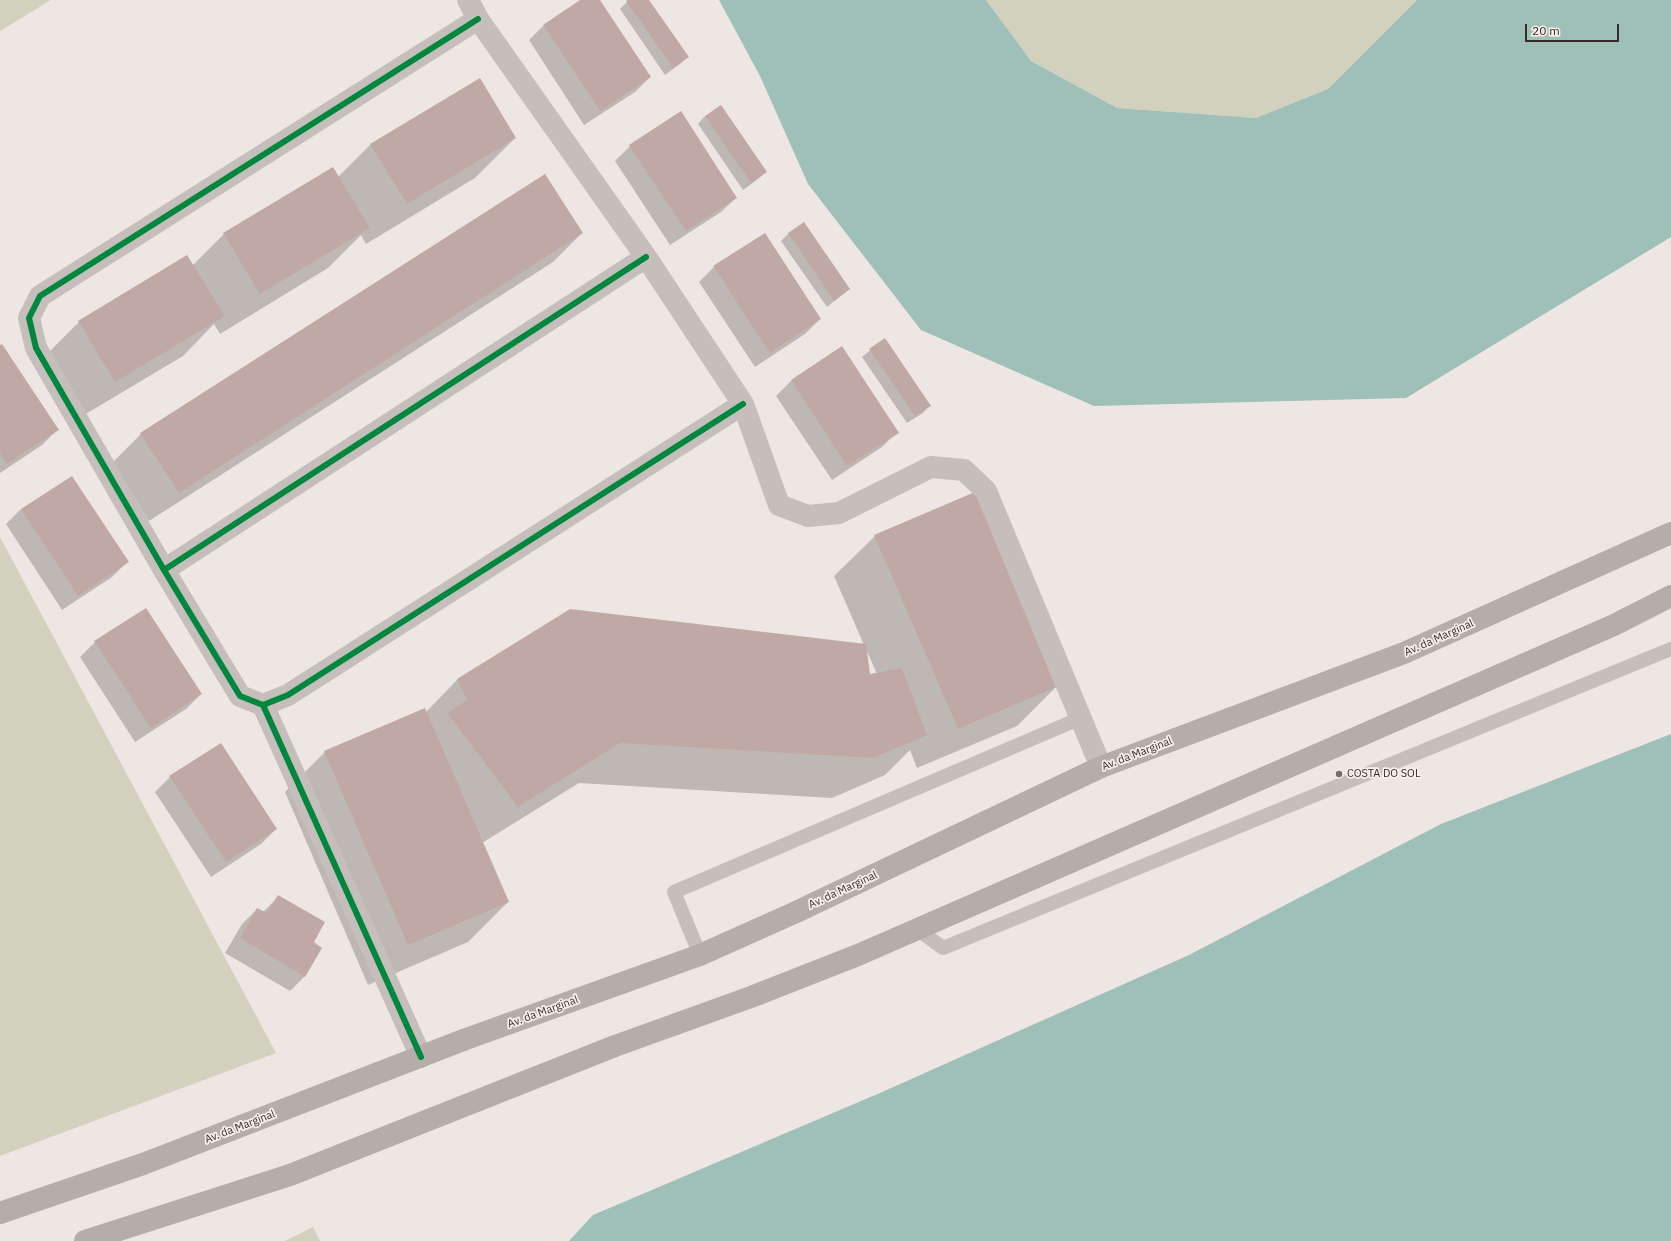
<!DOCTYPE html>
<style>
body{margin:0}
#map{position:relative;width:1671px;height:1241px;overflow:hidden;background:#eee6e2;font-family:"IBM Plex Sans",sans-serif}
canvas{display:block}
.scale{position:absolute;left:1525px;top:24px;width:94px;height:18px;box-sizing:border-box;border:2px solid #372b29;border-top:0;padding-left:5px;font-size:12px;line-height:14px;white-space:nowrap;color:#372b29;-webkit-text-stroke:3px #f9f0ea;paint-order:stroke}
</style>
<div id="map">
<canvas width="1671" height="1241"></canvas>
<div class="scale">20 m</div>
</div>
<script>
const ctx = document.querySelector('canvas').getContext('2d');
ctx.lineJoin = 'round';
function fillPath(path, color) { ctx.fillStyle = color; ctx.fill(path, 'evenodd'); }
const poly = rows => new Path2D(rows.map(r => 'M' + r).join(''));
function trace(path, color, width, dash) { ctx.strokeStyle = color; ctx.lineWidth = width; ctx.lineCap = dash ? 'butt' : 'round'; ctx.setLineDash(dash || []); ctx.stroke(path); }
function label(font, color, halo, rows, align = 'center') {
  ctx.font = font + ' "IBM Plex Sans",sans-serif'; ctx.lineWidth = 3.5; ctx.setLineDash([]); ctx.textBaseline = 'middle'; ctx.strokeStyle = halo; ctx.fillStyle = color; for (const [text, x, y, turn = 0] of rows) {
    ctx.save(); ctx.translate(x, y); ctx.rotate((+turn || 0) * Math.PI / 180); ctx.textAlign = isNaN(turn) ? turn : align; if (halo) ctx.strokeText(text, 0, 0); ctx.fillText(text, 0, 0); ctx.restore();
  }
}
const green = poly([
 [0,0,51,0,0,31],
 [986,0,1417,0,1328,89,1256,118,1117,108,1031,61],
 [0,537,276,1053,0,1156],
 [313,1227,320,1241,285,1241]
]);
const water = poly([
 [719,0,986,0,1031,61,1117,108,1256,118,1328,89,1417,0,1671,0,1671,237,1406,398,1094,406,921,330,808,184,760,76],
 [1671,734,1671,1241,569,1241,593,1215,880,1093,1189,955,1441,824]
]);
const shadow = poly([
 [582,0,599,0,650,77,635,92,584,125,529,40,544,25],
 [629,0,648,0,687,57,680,64,665,75,620,9],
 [705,116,766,172,758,179,743,190,698,124],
 [515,138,475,178,366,244,361,235,328,268,220,334,214,324,183,356,74,421,39,362,79,322,193,265,224,234,338,177,370,145],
 [630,146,736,198,721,212,670,245,615,161],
 [804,224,849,289,827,307,781,241,788,234],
 [582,233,553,262,149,521,112,463,141,434],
 [714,267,820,319,805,334,755,367,699,282],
 [884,339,930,405,923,413,907,423,862,357],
 [0,346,57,430,42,445,0,473],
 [841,348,897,432,882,447,832,480,776,396,791,381],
 [21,509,127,562,112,577,62,610,6,524],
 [875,536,1057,686,1017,726,917,768,910,750,885,775,832,798,579,783,482,843,508,902,468,942,368,985,285,792,325,752,426,712,457,680,570,610,864,645,834,576],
 [866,649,877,674,869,676],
 [145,609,201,694,186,709,135,742,80,657,95,642],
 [170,777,276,829,261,844,211,877,155,792],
 [279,896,312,943,305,976,290,991,225,953,242,924,257,909,263,912]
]);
const building = poly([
 [580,0,600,0,651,77,600,111,543,25],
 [628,0,649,0,689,57,673,68,626,1],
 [480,78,516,138,407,204,370,144],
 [721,105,767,172,751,183,705,116],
 [681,111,737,198,686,231,629,145],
 [333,167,370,228,260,294,223,233],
 [545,174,583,233,179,493,140,433],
 [804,222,850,289,834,301,788,233],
 [765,233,821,319,770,353,713,266],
 [187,255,225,316,115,382,78,321],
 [885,338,931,406,915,416,869,349],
 [2,344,59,430,7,464,0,453,0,345],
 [842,346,899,433,847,466,791,380],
 [72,476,129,562,78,596,21,509],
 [975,492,1059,686,958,729,874,535],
 [146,608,202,694,151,728,94,641],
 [570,609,866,644,870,674,902,668,927,735,873,758,620,743,518,807,447,713,467,700,457,679],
 [425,708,509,902,408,945,324,751],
 [221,743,277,829,226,862,169,776],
 [278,895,325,922,314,942,322,948,305,977,240,938,257,908,267,913]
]);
const lane = poly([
 [917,929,943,948,1671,649],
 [700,955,674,892,1081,718]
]);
const street = poly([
 [468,0,478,19,646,257,743,404,779,505,808,516,839,513,931,467,964,470,986,491,1101,767],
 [478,19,40,296,29,318,36,348,164,570,240,696,263,705,288,695,743,404],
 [164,570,646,257],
 [263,705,421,1057]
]);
const primary = poly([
 [0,1213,143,1164,466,1039,700,955,794,913,1101,767,1404,653,1671,533],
 [85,1241,290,1175,615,1046,751,997,858,955,1614,625,1671,596]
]);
const cycleway = poly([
 [478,19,40,296,29,318,36,348,164,570,240,696,263,705,288,695,743,404],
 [164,570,646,257],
 [263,705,421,1057]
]);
const markers = [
 [1339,774,4,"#776c6a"]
];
const streetNames = [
 ["Av. da Marginal",1439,638,-24],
 ["Av. da Marginal",1137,754,-21],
 ["Av. da Marginal",843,890,-25],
 ["Av. da Marginal",543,1012,-20],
 ["Av. da Marginal",240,1127,-21]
];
const poiNames = [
 ["COSTA DO SOL",1347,774]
];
fillPath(green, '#d1d1bd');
fillPath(water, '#9fbfb9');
fillPath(shadow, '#0003');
fillPath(building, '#c0a8a4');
trace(lane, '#c6bebb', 14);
trace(street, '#c6bebb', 22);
trace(primary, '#b5adaa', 22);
trace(cycleway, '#00873e', 6);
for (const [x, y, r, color] of markers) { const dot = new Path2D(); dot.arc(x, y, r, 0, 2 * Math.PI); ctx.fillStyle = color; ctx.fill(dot); trace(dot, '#f9f0ea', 1.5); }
label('11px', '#372b29', '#f9f0ea', streetNames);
label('11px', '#372b29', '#f9f0ea', poiNames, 'left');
</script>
